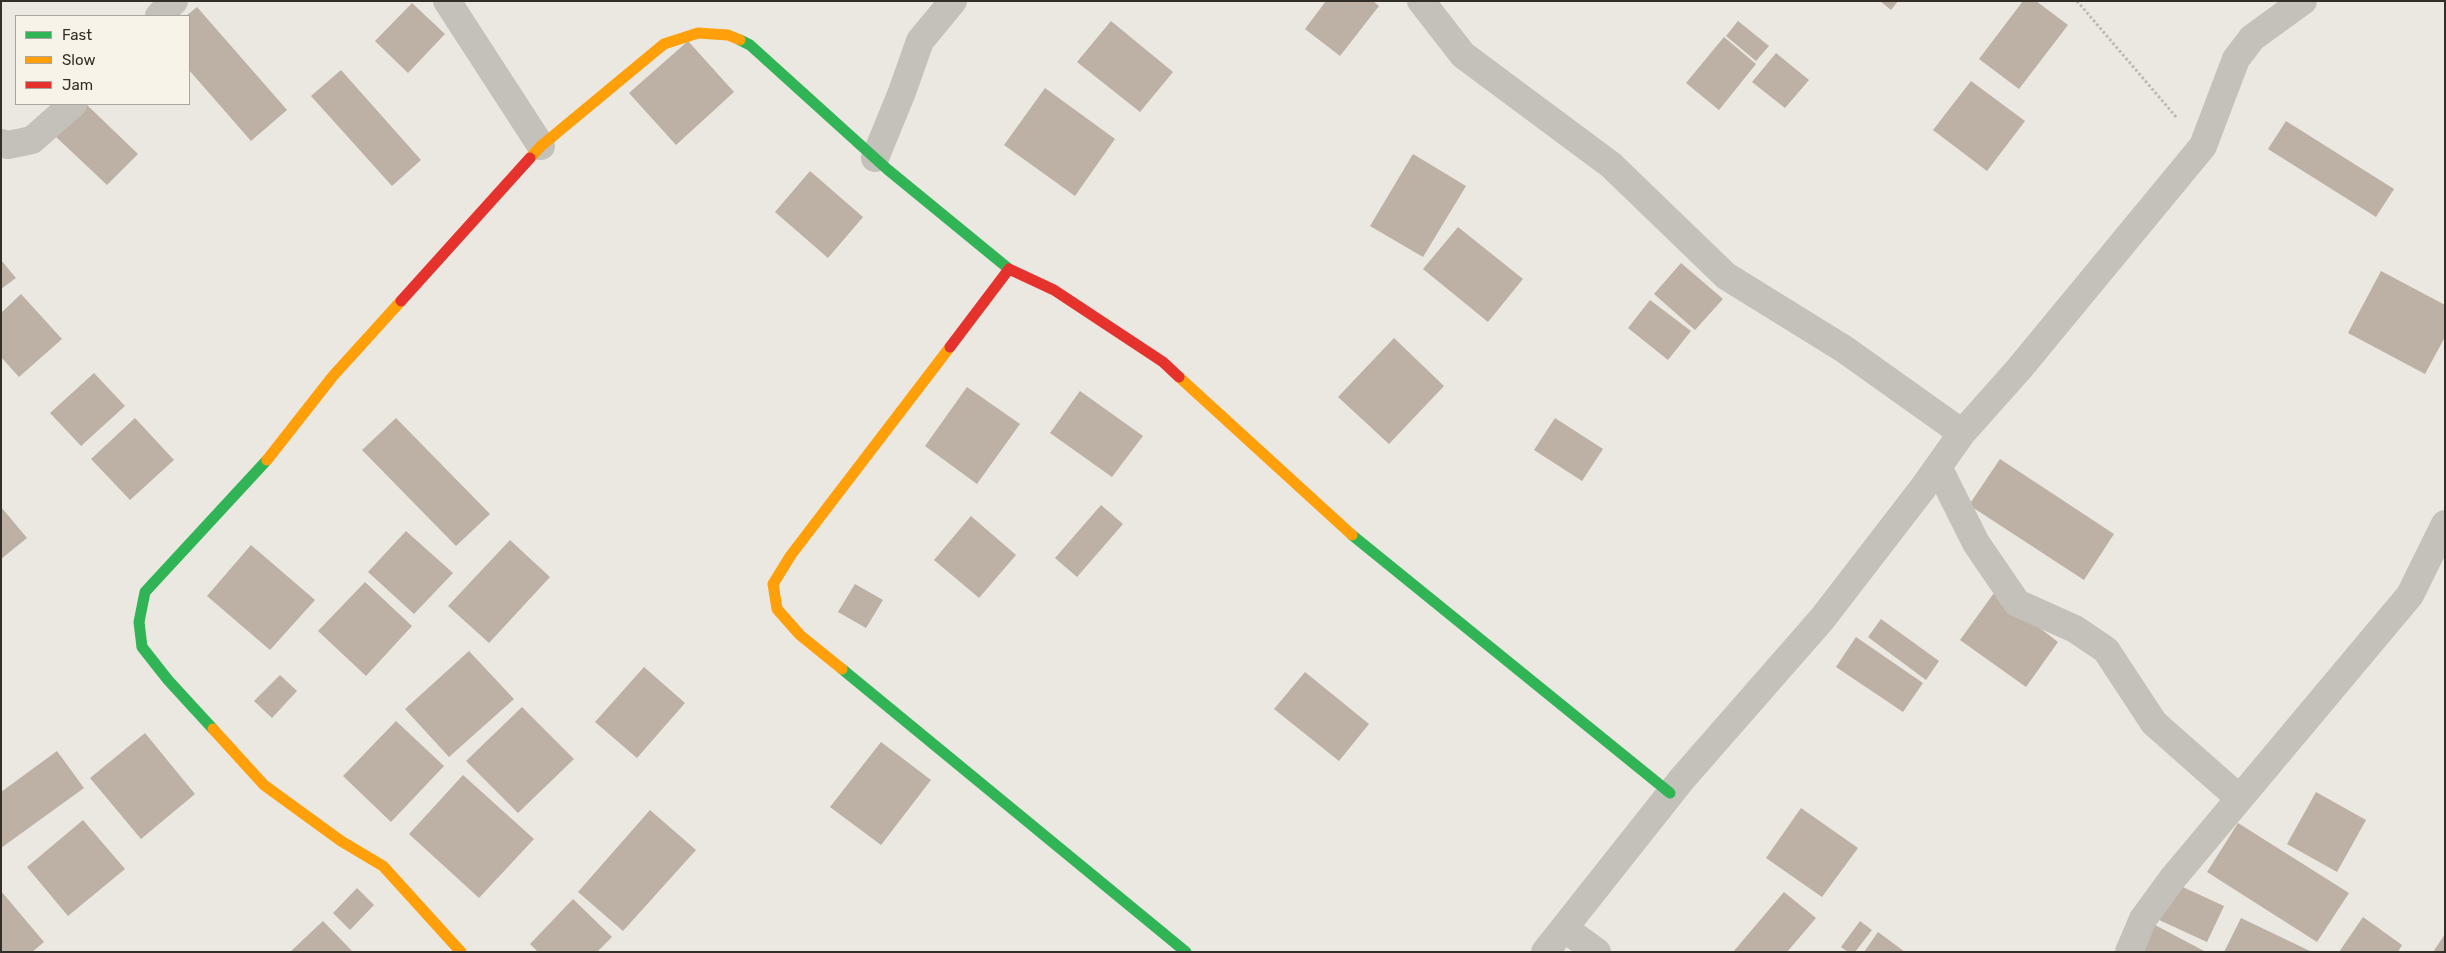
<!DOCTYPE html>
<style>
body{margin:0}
#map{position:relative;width:2446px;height:953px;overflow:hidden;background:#ebe8e1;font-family:Rubik,sans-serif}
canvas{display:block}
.frame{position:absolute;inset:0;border:2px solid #342e29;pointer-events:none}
.legend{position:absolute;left:15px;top:15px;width:175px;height:90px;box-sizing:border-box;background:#f7f3e9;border:1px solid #a9a49c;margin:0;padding:6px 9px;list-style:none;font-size:15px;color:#342e29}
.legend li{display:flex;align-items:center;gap:10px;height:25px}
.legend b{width:25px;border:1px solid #a9a49c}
</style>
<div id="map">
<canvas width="2446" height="953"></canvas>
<div class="frame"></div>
<ul class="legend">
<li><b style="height:6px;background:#30b455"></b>Fast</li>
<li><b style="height:6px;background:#ff9f0a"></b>Slow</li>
<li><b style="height:6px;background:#e5322d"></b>Jam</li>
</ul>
</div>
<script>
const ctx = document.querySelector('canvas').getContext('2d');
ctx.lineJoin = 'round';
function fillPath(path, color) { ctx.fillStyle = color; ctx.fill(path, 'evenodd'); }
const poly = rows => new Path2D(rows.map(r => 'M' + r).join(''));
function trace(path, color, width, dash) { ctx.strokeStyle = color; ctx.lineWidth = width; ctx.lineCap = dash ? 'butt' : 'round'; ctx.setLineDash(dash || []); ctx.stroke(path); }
const building = poly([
 [1326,1,1373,1,1379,6,1340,56,1305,29],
 [1880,1,1898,1,1891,10],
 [2023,1,2036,1,2068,25,2019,89,1979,59],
 [412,3,445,34,408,73,375,41],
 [197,7,287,110,251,141,189,70,189,16,186,16],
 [1111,21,1173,72,1140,112,1077,62],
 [1738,21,1769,46,1756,61,1726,36],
 [1724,37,1756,64,1719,110,1686,83],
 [688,41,734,92,676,145,629,93],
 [1776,53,1809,80,1785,108,1752,82],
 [341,70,421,160,392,186,311,96],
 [1971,81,2025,121,1987,171,1933,130],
 [1045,88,1115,139,1075,196,1004,145],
 [86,104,138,154,107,185,54,135],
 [2286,121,2394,189,2376,217,2268,149],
 [1413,154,1466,186,1423,257,1370,226],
 [810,171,863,217,828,258,775,212],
 [1458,227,1523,279,1488,322,1423,269],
 [1,260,16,278,1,289],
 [1681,263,1723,299,1695,330,1654,294],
 [2381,271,2445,305,2445,337,2425,374,2348,333],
 [21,294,62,339,19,377,1,357,1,313],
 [1650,300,1691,331,1668,360,1628,328],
 [1394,338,1444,386,1389,444,1338,397],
 [94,373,125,406,81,446,50,413],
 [967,387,1020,424,977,484,925,446],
 [1080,391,1143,436,1112,477,1050,433],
 [135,418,174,460,130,500,91,459],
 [396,418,490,514,456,546,362,450],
 [1555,418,1603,449,1582,481,1534,450],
 [2000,459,2114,534,2084,580,1969,505],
 [1101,505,1123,524,1077,577,1055,558],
 [1,507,27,538,1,559],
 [971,516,1016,555,979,598,934,560],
 [406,531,453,573,414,614,368,572],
 [510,540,550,577,489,643,448,606],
 [251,545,315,600,270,650,207,596],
 [365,582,412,626,366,676,318,631],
 [855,584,883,600,866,628,838,612],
 [1994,593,2058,642,2026,687,1960,640],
 [1881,619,1939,661,1926,680,1868,637],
 [1856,637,1923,683,1903,712,1836,667],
 [469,651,514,699,449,757,405,709],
 [644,667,685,703,637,758,595,722],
 [1305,672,1369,724,1339,761,1274,709],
 [280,675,297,691,272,718,254,701],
 [522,707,574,759,518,813,466,761],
 [396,721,444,766,391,822,343,776],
 [145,733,195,794,141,839,90,778],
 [881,742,931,780,881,845,830,807],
 [57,751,84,788,1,848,1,792],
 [463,775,534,839,479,898,409,834],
 [2316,792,2366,820,2337,872,2287,844],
 [1801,808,1858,848,1822,897,1766,858],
 [650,810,696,850,623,931,578,892],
 [83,820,125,869,68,916,27,867],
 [2238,823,2349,893,2317,942,2207,872],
 [2174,883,2224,906,2207,942,2157,919],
 [357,888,374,905,350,930,333,913],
 [1,891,44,942,32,952,1,952],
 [1784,892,1816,918,1787,952,1733,952],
 [573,899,612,937,597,952,538,952,530,944],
 [2363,917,2402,945,2398,952,2339,952],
 [2241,918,2312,952,2224,952],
 [323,921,353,952,290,952],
 [1860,921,1872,930,1855,952,1848,952,1841,947],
 [2155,925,2206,952,2142,952],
 [1878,932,1905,952,1864,952],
 [2445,934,2445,952,2433,952]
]);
const path = poly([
 [2077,1,2177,118]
]);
const street = poly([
 [447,1,541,146],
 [1421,1,1463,55,1611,165,1726,276,1844,349,1962,433],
 [159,16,174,1],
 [1,143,8,145,32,140,73,104],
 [875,158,902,92,920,41,953,1],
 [1938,467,1976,543,2017,603,2075,629,2106,650,2154,723,2239,798],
 [1564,928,1597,952],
 [1545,952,1682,779,1822,619,1923,488,1962,433,2019,369,2203,146,2236,59,2252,38,2303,1],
 [2129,952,2143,919,2173,878,2410,595,2445,524]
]);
const fast = poly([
 [740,40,750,45,887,169,1009,269],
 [1352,535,1670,793],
 [842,669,1186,952],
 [213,729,168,680,142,647,139,622,145,592,267,460]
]);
const slow = poly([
 [530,158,541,146,664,44,698,33,728,35,740,40],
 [1179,377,1352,535],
 [267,460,333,376,401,301],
 [842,669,800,635,777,609,773,584,791,555,950,347],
 [213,729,264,785,341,841,383,866,461,952]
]);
const jam = poly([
 [401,301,530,158],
 [950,347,1009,269,1054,290,1163,362,1179,377]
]);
fillPath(building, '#bdb0a4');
trace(path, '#bdb9b2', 3, [2.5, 2.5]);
trace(street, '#c4c0ba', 28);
trace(fast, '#30b455', 11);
trace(slow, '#ff9f0a', 11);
trace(jam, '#e5322d', 11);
</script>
